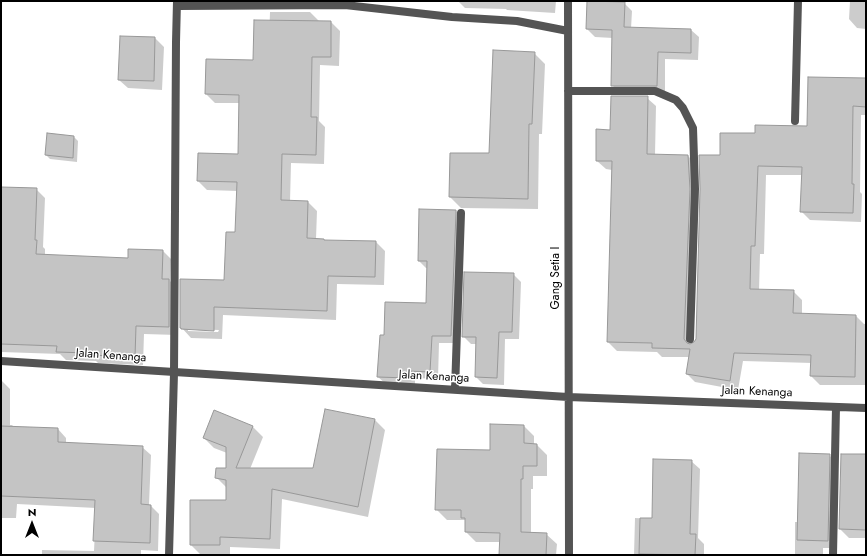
<!DOCTYPE html>
<style>
body{margin:0}
#map{position:relative;width:867px;height:556px;overflow:hidden;background:#fff;font-family:Jost,sans-serif}
canvas{display:block}
.frame{position:absolute;inset:0;border:2px solid #000;pointer-events:none}
.north{position:absolute;left:12px;top:504px;width:40px;height:40px;-webkit-text-stroke:3px #fff;paint-order:stroke;rotate:0deg;font-size:11px;font-weight:700;line-height:16px;text-align:center;color:#000}
.north::after{content:'';display:block;margin:auto;width:14px;height:18px;background:#000;clip-path:polygon(50% 0,100% 100%,50% 72%,0 100%)}
</style>
<div id="map">
<canvas width="867" height="556"></canvas>
<div class="frame"></div>
<div class="north">N</div>
</div>
<script>
const ctx = document.querySelector('canvas').getContext('2d');
ctx.lineJoin = 'round';
function fillPath(path, color) { ctx.fillStyle = color; ctx.fill(path, 'evenodd'); }
const poly = rows => new Path2D(rows.map(r => 'M' + r).join(''));
function trace(path, color, width, dash) { ctx.strokeStyle = color; ctx.lineWidth = width; ctx.lineCap = dash ? 'butt' : 'round'; ctx.setLineDash(dash || []); ctx.stroke(path); }
function label(font, color, halo, rows, align = 'center') {
  ctx.font = font + ' Jost,sans-serif'; ctx.lineWidth = 3; ctx.setLineDash([]); ctx.textBaseline = 'middle'; ctx.strokeStyle = halo; ctx.fillStyle = color; for (const [text, x, y, turn = 0] of rows) {
    ctx.save(); ctx.translate(x, y); ctx.rotate((+turn || 0) * Math.PI / 180); ctx.textAlign = isNaN(turn) ? turn : align; if (halo) ctx.strokeText(text, 0, 0); ctx.fillText(text, 0, 0); ctx.restore();
  }
}
const shadow = poly([
 [257,1,319,1,319,8,264,8],
 [458,1,556,1,555,13,507,10,506,9,465,8],
 [850,1,866,1,866,29,857,28,849,19],
 [624,3,632,11,631,29,691,30,699,37,698,60,665,59,665,93,620,93,612,85,613,38,595,37,587,29],
 [270,12,310,12,319,21,319,22,331,22,340,31,339,66,320,65,319,121,325,127,324,164,291,163,290,202,308,202,317,211,316,239,324,241,376,242,385,251,384,285,337,284,336,320,223,315,222,339,191,338,181,327,225,281,236,233,238,191,207,190,198,181,239,156,240,103,215,103,206,94,254,61,269,42],
 [188,329,219,330,218,332,188,331],
 [155,38,164,47,162,90,128,88,119,80],
 [534,53,545,64,542,134,539,134,538,209,461,208,450,197,490,154],
 [866,79,866,115,861,115,860,192,862,194,861,222,810,220,801,211,802,175,766,175,764,254,760,254,759,291,793,291,802,300,802,315,856,316,864,324,866,324,866,385,820,385,811,376,812,363,743,361,738,390,695,382,687,374,689,357,662,357,657,352,617,351,608,342,612,170,606,169,597,161,611,131,647,98,656,106,655,155,688,156,697,165,698,198,693,345,696,339,721,156,756,134,808,127],
 [74,137,78,141,77,162,50,159,46,155],
 [1,188,36,189,45,198,43,247,45,249,45,256,129,259,163,251,171,259,170,281,177,288,177,335,144,334,143,365,98,363,96,361,66,360,60,354,1,352],
 [456,211,463,219,458,343,439,343,438,379,415,378,415,385,386,384,378,377,385,336,427,304,428,268,426,268,419,261],
 [513,274,521,282,519,339,505,339,504,385,483,384,476,377,477,344,471,344,463,336],
 [1,380,10,389,10,425,12,425,14,427,58,429,66,438,66,444,142,447,151,455,149,505,151,506,159,514,158,551,141,550,141,555,42,555,42,550,94,551,96,508,17,504,16,518,1,518],
 [326,410,375,420,385,430,368,517,282,499,280,549,230,547,230,555,201,555,191,545,227,501,227,488,216,477,227,469,227,453,214,448,204,438,214,412,253,427,263,437,250,469,314,469],
 [524,426,534,436,534,445,537,445,547,455,547,476,533,476,533,489,531,489,531,534,546,534,557,544,556,555,500,555,501,542,476,542,466,532,466,521,465,520,447,520,436,509,491,451],
 [829,455,837,463,835,548,823,548,823,555,795,555,795,522,798,522],
 [866,455,866,538,849,538,840,529],
 [691,461,700,469,698,538,704,544,704,555,634,555,635,518,653,519]
]);
const building = poly([
 [587,1,625,2,624,27,691,29,691,53,658,52,657,86,611,86,612,30,586,29,587,1],
 [254,20,331,21,331,57,312,57,311,117,317,117,316,155,282,154,281,200,308,201,307,238,324,239,324,240,376,241,375,277,328,276,327,311,214,307,214,331,181,329,181,328,180,328,180,279,224,280,226,232,235,232,237,182,197,181,198,153,238,154,239,95,205,94,206,59,253,60,254,20],
 [120,36,155,37,154,81,118,80,120,36],
 [493,50,535,52,532,124,529,124,528,199,449,197,450,153,489,153,493,50],
 [808,77,866,78,866,107,853,106,852,184,854,184,853,213,800,212,802,167,758,166,755,246,751,246,750,289,794,290,793,313,856,315,855,377,810,376,811,355,734,353,730,381,686,374,690,349,652,348,652,343,607,342,612,161,596,161,596,129,610,130,611,96,648,96,647,154,688,155,690,189,684,339,687,343,690,344,694,342,696,339,700,189,699,155,720,155,720,133,755,133,755,125,807,126,808,77],
 [47,133,74,136,73,158,45,155,47,133],
 [1,187,37,188,35,240,37,240,36,254,128,258,128,249,163,250,162,279,169,279,169,327,136,326,135,357,89,355,89,353,56,352,57,346,1,344,1,187],
 [419,209,456,210,456,213,451,336,432,336,430,372,408,371,408,378,377,377,380,335,384,335,385,302,426,303,427,261,418,261,419,209],
 [464,272,514,273,512,332,499,332,497,378,475,377,476,337,462,337,464,272],
 [325,409,375,419,358,507,272,489,270,539,220,537,220,545,190,545,190,500,226,500,226,480,215,478,216,468,226,468,226,447,203,438,214,410,253,426,236,468,313,468,325,409],
 [490,424,524,425,524,443,537,444,537,466,523,466,523,479,521,479,521,532,547,533,546,555,499,555,500,533,465,532,465,518,461,518,461,510,435,510,437,449,490,450,490,424],
 [1,426,58,428,58,442,143,446,141,504,151,505,150,543,93,541,95,500,1,496,1,426],
 [799,453,830,454,828,541,797,540,799,453],
 [841,454,866,454,866,530,839,529,841,454],
 [653,459,692,460,690,534,696,534,695,555,639,554,640,518,652,518,653,459]
]);
const street = poly([
 [568,1,569,555],
 [177,6,345,5,452,17,517,21,568,31],
 [568,91,655,91,676,100,683,108,693,128,695,189,690,339],
 [795,121,798,1],
 [1,361,568,397,866,408],
 [455,390,461,213],
 [169,555,174,373,176,42,177,1],
 [833,555,836,407]
]);
const streetNames = [
 ["Gang Setia I",556,278,-90],
 ["Jalan Kenanga",111,356,4],
 ["Jalan Kenanga",434,377,3],
 ["Jalan Kenanga",757,392,2]
];
fillPath(shadow, '#0003');
fillPath(building, '#c4c4c4');
trace(building, '#989898', 1);
trace(street, '#545454', 8);
label('12px', '#000', '#fff', streetNames);
</script>
